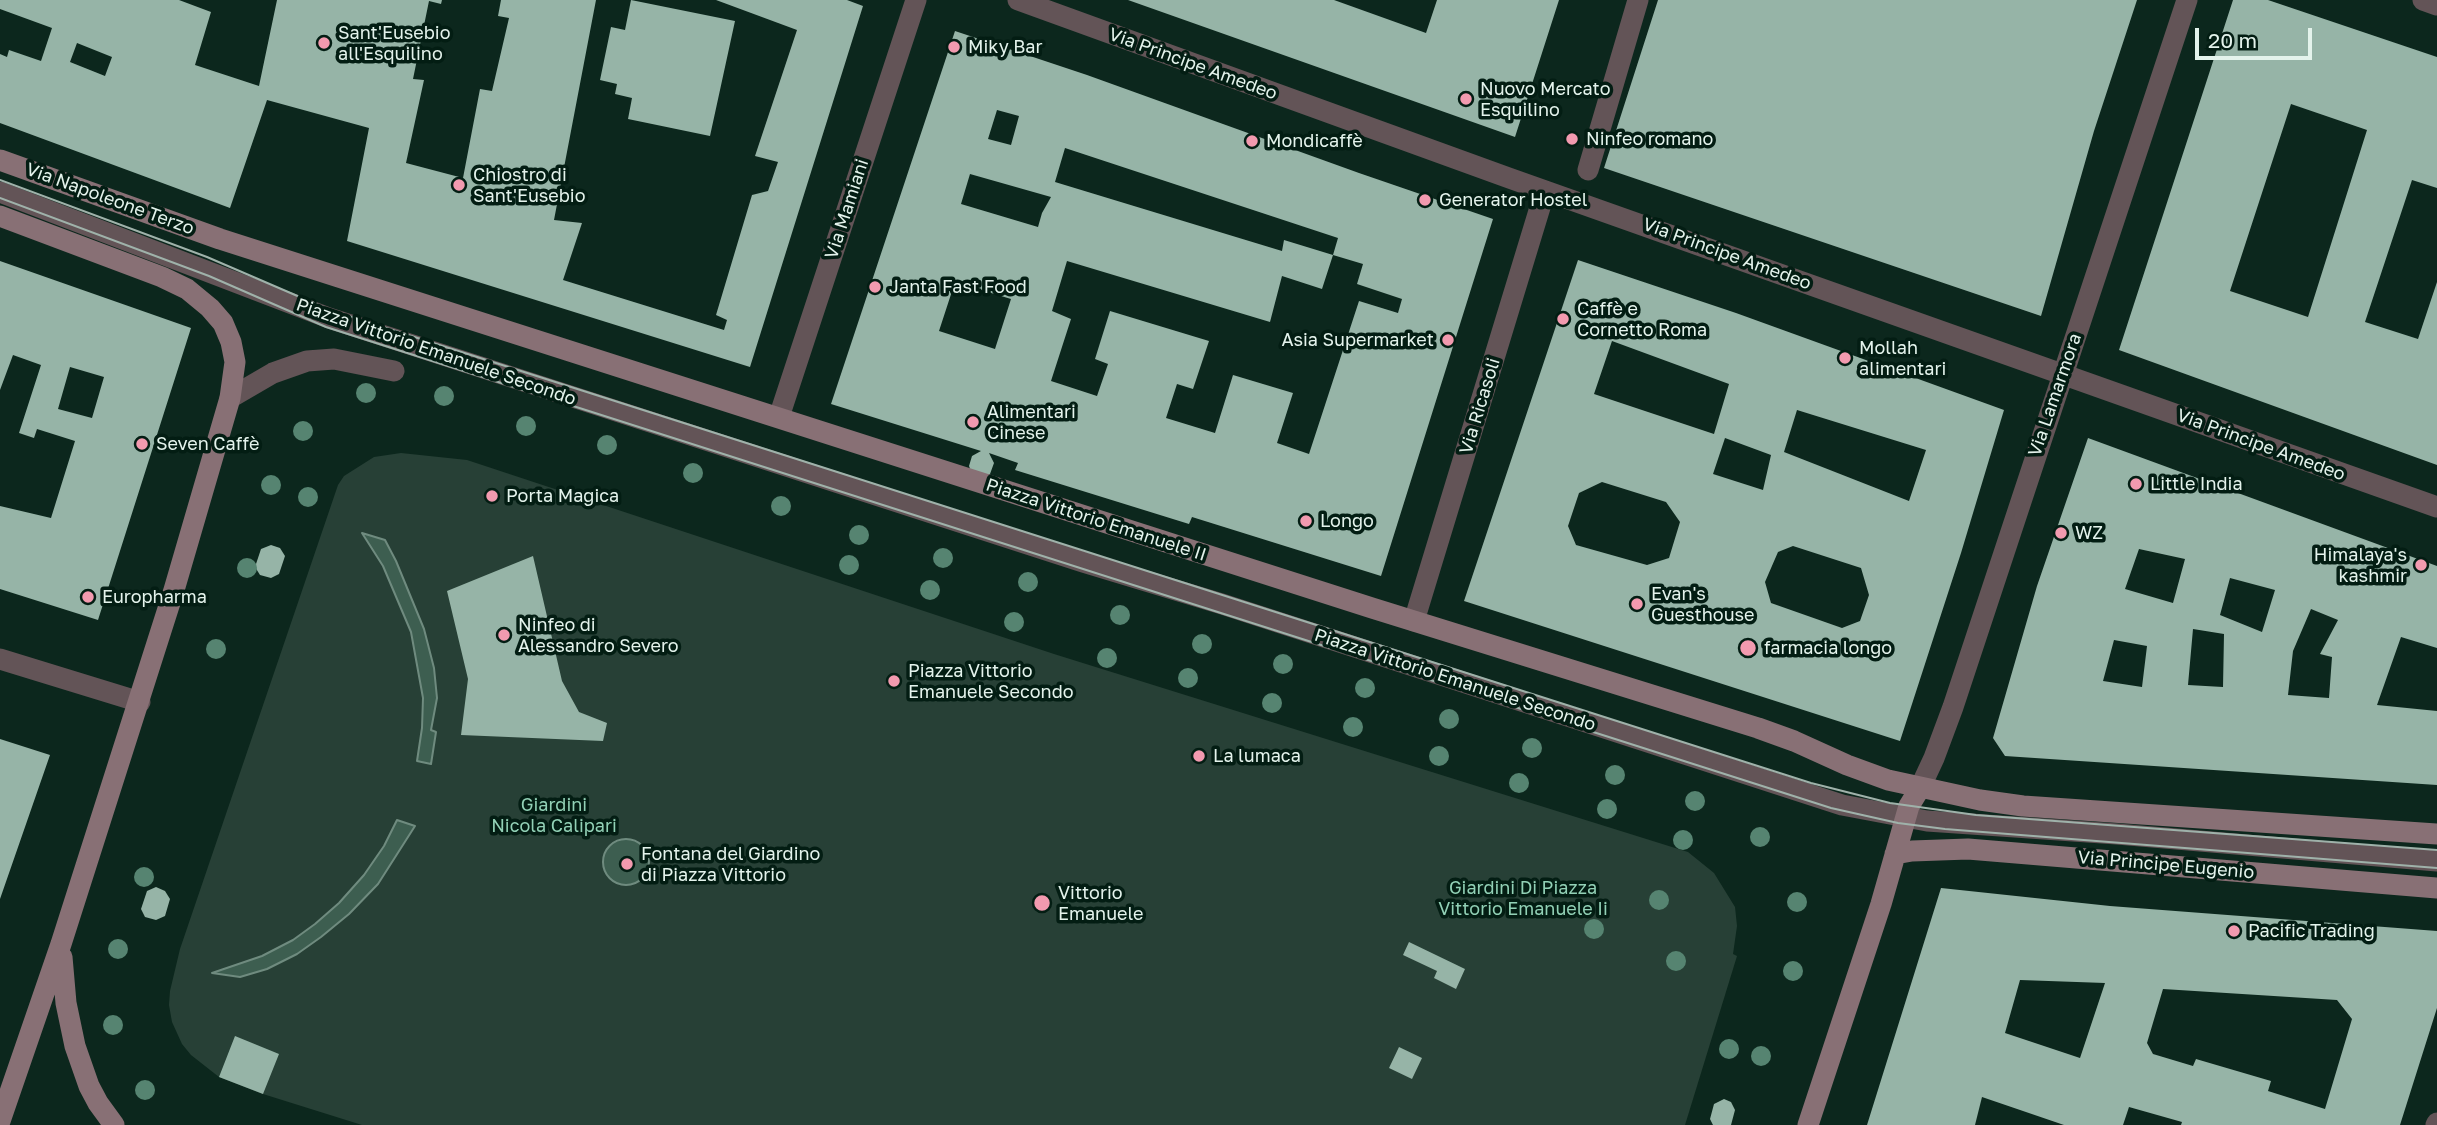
<!DOCTYPE html>
<meta charset="utf-8">
<style>
body{margin:0}
#map{position:relative;width:2437px;height:1125px;overflow:hidden;background:#0c271d;font-family:"Golos Text",sans-serif}
canvas{display:block}
.scale{position:absolute;left:2195px;top:28px;width:117px;height:32px;box-sizing:border-box;border:4px solid #e4f3ec;border-top:0;padding-left:9px;font-size:21px;line-height:24px;white-space:nowrap;color:#e4f3ec;-webkit-text-stroke:5px #031d13;paint-order:stroke}
</style>
<div id="map">
<canvas width="2437" height="1125"></canvas>
<div class="scale">20 m</div>
</div>
<script>
const ctx = document.querySelector('canvas').getContext('2d');
ctx.lineJoin = 'round';
function fillPath(path, color) { ctx.fillStyle = color; ctx.fill(path, 'evenodd'); }
const poly = rows => new Path2D(rows.map(r => 'M' + r).join(''));
function trace(path, color, width, dash) { ctx.strokeStyle = color; ctx.lineWidth = width; ctx.lineCap = dash ? 'butt' : 'round'; ctx.setLineDash(dash || []); ctx.stroke(path); }
function label(font, color, halo, rows, align = 'center') {
  ctx.font = font + ' "Golos Text",sans-serif'; ctx.lineWidth = 7; ctx.setLineDash([]); ctx.textBaseline = 'middle'; ctx.strokeStyle = halo; ctx.fillStyle = color; for (const [text, x, y, turn = 0] of rows) {
    ctx.save(); ctx.translate(x, y); ctx.rotate((+turn || 0) * Math.PI / 180); ctx.textAlign = isNaN(turn) ? turn : align; if (halo) ctx.strokeText(text, 0, 0); ctx.fillText(text, 0, 0); ctx.restore();
  }
}
const green = poly([
 [401,453,467,460,1054,654,1688,852,1714,873,1735,907,1737,926,1733,954,1737,956,1685,1125,362,1125,263,1094,219,1077,191,1055,182,1044,172,1022,169,1005,170,991,180,949,338,485,344,476,374,457]
]);
const water = poly([
 [362,533,385,540,396,561,424,629,434,668,437,698,431,730,436,732,431,764,417,761,422,728,423,698,411,632,383,566,362,533],
 [397,820,415,826,378,884,349,914,321,937,297,954,267,969,240,977,212,973,262,956,293,940,315,924,339,903,364,875,384,846,397,820],
 '603 862a23 23 0 1 1 46 0a23 23 0 1 1-46 0Z'
]);
const building = poly([
 [0,0,179,0,211,12,195,65,259,86,277,0,442,0,441,4,429,1,413,79,424,80,406,163,463,178,480,89,492,91,509,18,498,16,501,0,596,0,554,220,582,223,563,280,724,330,727,320,716,315,752,195,768,191,778,162,755,156,797,30,716,0,847,0,863,6,750,367,347,241,369,128,267,100,230,208,0,123,0,54,7,57,9,50,41,61,52,28,0,9],
 [77,43,112,57,105,76,70,62],
 [631,0,735,21,710,136,628,119,632,98,615,94,617,84,600,80,611,27,625,30],
 [1128,0,1334,0,1426,33,1437,0,1559,0,1515,137],
 [1658,0,2137,0,2094,131,2041,316,1604,168],
 [2233,0,2268,0,2437,57,2437,188,2412,180,2365,322,2418,339,2437,282,2437,465,2119,350],
 [2291,104,2367,130,2308,317,2230,291],
 [955,31,1087,75,1359,173,1493,219,1381,576,1192,517,1189,524,1015,470,1018,463,989,453,994,463,990,474,983,477,972,474,969,466,972,456,981,451,831,404],
 [997,110,1019,116,1011,145,988,139],
 [1065,148,1338,238,1333,255,1284,240,1282,251,1055,182],
 [970,174,1051,197,1042,213,1038,227,961,204],
 [1333,255,1363,264,1357,284,1402,299,1398,313,1359,301,1309,454,1277,443,1293,393,1233,375,1215,433,1166,418,1177,384,1193,389,1209,341,1110,311,1095,359,1108,364,1097,396,1051,381,1071,319,1052,311,1067,261,1270,322,1282,276,1322,289],
 [955,282,1011,299,995,349,939,331],
 [1578,260,1736,313,2004,410,1961,553,1900,741,1464,601],
 [1612,341,1729,384,1714,434,1594,394],
 [1797,410,1926,450,1909,501,1784,452],
 [1725,438,1771,455,1763,490,1713,474],
 [1602,482,1666,502,1680,522,1669,558,1647,565,1576,545,1568,526,1579,493],
 [1793,546,1861,568,1869,595,1860,621,1842,628,1771,603,1765,582,1778,552],
 [0,261,191,328,98,620,0,589,0,506,51,518,75,441,37,429,34,438,19,433,41,365,13,355,0,390],
 [70,367,104,377,92,418,58,409],
 [2088,438,2437,566,2437,648,2401,637,2377,705,2437,711,2437,785,2005,756,1993,738,2037,586],
 [2139,549,2185,559,2173,603,2125,589],
 [2230,578,2275,590,2262,632,2220,615],
 [2311,609,2338,620,2320,654,2332,657,2329,698,2288,695,2293,651],
 [2193,629,2224,634,2223,687,2188,685],
 [2114,640,2147,646,2142,687,2103,681],
 [271,545,280,548,285,556,279,574,271,578,260,575,255,567,261,549],
 [533,556,562,681,579,712,607,723,603,741,461,735,468,679,447,591],
 [0,739,50,755,0,899],
 [156,887,165,891,170,899,165,916,156,920,145,917,141,909,147,891],
 [1941,888,2110,906,2437,931,2437,1008,2400,1125,2181,1125,2182,1122,2129,1107,2123,1125,2064,1125,1982,1097,1975,1125,1867,1125],
 [2020,980,2105,983,2080,1058,2005,1033],
 [2163,989,2337,1000,2352,1019,2325,1109,2268,1091,2271,1081,2196,1059,2193,1066,2153,1054,2147,1043],
 [1409,942,1465,969,1456,989,1434,978,1437,971,1403,955],
 [235,1036,279,1054,263,1094,219,1077],
 [1399,1047,1422,1058,1412,1079,1389,1068],
 [1724,1099,1731,1102,1735,1110,1731,1125,1713,1125,1710,1119,1714,1104]
]);
const lane = poly([
 [0,192,329,318,1083,562,1222,604,1842,805,1927,821,2117,834,2437,861],
 [230,398,273,373,307,361,334,359,394,371]
]);
const street = poly([
 [1018,0,1509,178,2437,507],
 [2423,0,2437,5],
 [1588,170,1638,0],
 [779,417,916,0],
 [1414,621,1545,191],
 [0,659,140,702],
 [1920,788,1934,758,1953,707,2187,0],
 [2436,1125,2437,1123]
]);
const secondary = poly([
 [0,160,220,239,1372,608,1758,728,1794,741,1847,765,1888,780,1980,800,2023,806,2437,834],
 [0,216,162,277,187,289,210,308,223,323,231,342,235,362,230,398,174,590,61,944,0,1121],
 [1895,854,1912,851,1968,849,2437,888],
 [62,957,66,1003,75,1046,89,1086,98,1103,114,1125],
 [1808,1125,1881,904,1909,806,1920,788]
]);
const tram = poly([
 [0,180,207,257,330,310,1811,783,1890,803,1976,815,2437,850],
 [0,198,209,276,326,327,1831,808,1898,823,1945,829,2437,868]
]);
const trees = [
 [366,393],
 [444,396],
 [526,426],
 [303,431],
 [607,445],
 [693,473],
 [271,485],
 [308,497],
 [781,506],
 [859,535],
 [943,558],
 [849,565],
 [247,568],
 [1028,582],
 [930,590],
 [1120,615],
 [1014,622],
 [1202,644],
 [216,649],
 [1107,658],
 [1283,664],
 [1188,678],
 [1365,688],
 [1272,703],
 [1449,719],
 [1353,727],
 [1532,748],
 [1439,756],
 [1615,775],
 [1519,783],
 [1695,801],
 [1607,809],
 [1760,837],
 [1683,840],
 [144,877],
 [1659,900],
 [1797,902],
 [1594,929],
 [118,949],
 [1676,961],
 [1793,971],
 [113,1025],
 [1729,1049],
 [1761,1056],
 [145,1090]
];
const markers = [
 [324,43,7,"#f29aaf"],
 [954,47,7,"#f29aaf"],
 [1466,99,7,"#f29aaf"],
 [1572,139,7,"#f29aaf"],
 [1252,141,7,"#f29aaf"],
 [459,185,7,"#f29aaf"],
 [1425,200,7,"#f29aaf"],
 [875,287,7,"#f29aaf"],
 [1563,319,7,"#f29aaf"],
 [1448,340,7,"#f29aaf"],
 [1845,358,7,"#f29aaf"],
 [973,422,7,"#f29aaf"],
 [142,444,7,"#f29aaf"],
 [2136,484,7,"#f29aaf"],
 [492,496,7,"#f29aaf"],
 [1306,521,7,"#f29aaf"],
 [2061,533,7,"#f29aaf"],
 [2421,565,7,"#f29aaf"],
 [88,597,7,"#f29aaf"],
 [1637,604,7,"#f29aaf"],
 [504,635,7,"#f29aaf"],
 [1748,648,9,"#f29aaf"],
 [894,681,7,"#f29aaf"],
 [1199,756,7,"#f29aaf"],
 [627,864,7,"#f29aaf"],
 [1042,903,9,"#f29aaf"],
 [2234,931,7,"#f29aaf"]
];
const poiNames = [
 ["Sant'Eusebio",338,33],
 ["all'Esquilino",338,54],
 ["Miky Bar",968,47],
 ["Nuovo Mercato",1480,89],
 ["Esquilino",1480,110],
 ["Ninfeo romano",1586,139],
 ["Mondicaffè",1266,141],
 ["Chiostro di",473,175],
 ["Sant'Eusebio",473,196],
 ["Generator Hostel",1439,200],
 ["Janta Fast Food",889,287],
 ["Caffè e",1577,309],
 ["Cornetto Roma",1577,330],
 ["Asia Supermarket",1434,340,"right"],
 ["Mollah",1859,348],
 ["alimentari",1859,369],
 ["Alimentari",987,412],
 ["Cinese",987,433],
 ["Seven Caffè",156,444],
 ["Little India",2150,484],
 ["Porta Magica",506,496],
 ["Longo",1320,521],
 ["WZ",2075,533],
 ["Himalaya's",2407,555,"right"],
 ["kashmir",2407,576,"right"],
 ["Evan's",1651,594],
 ["Guesthouse",1651,615],
 ["Europharma",102,597],
 ["Ninfeo di",518,625],
 ["Alessandro Severo",518,646],
 ["farmacia longo",1764,648],
 ["Piazza Vittorio",908,671],
 ["Emanuele Secondo",908,692],
 ["La lumaca",1213,756],
 ["Fontana del Giardino",641,854],
 ["di Piazza Vittorio",641,875],
 ["Vittorio",1058,893],
 ["Emanuele",1058,914],
 ["Pacific Trading",2248,931]
];
const streetNames = [
 ["Via Principe Amedeo",1193,64,20],
 ["Via Napoleone Terzo",110,199,20],
 ["Via Mamiani",847,209,-72],
 ["Via Principe Amedeo",1727,254,20],
 ["Piazza Vittorio Emanuele Secondo",436,352,19],
 ["Via Lamarmora",2055,395,-71],
 ["Via Ricasoli",1480,406,-73],
 ["Via Principe Amedeo",2261,445,20],
 ["Piazza Vittorio Emanuele II",1096,520,18],
 ["Piazza Vittorio Emanuele Secondo",1455,680,18],
 ["Via Principe Eugenio",2166,865,5]
];
const parkNames = [
 ["Giardini",554,805],
 ["Nicola Calipari",554,826],
 ["Giardini Di Piazza",1523,888],
 ["Vittorio Emanuele Ii",1523,909]
];
fillPath(green, '#274036');
fillPath(water, '#3d5e50');
trace(water, '#6f8b7f', 2);
fillPath(building, '#96b4a7');
trace(lane, '#635457', 21);
trace(street, '#635457', 21);
trace(secondary, '#887075', 21);
trace(tram, '#9fb2aa', 2);
ctx.fillStyle = '#568471';
for (const [x, y] of trees) { ctx.beginPath(); ctx.arc(x, y, 10, 0, 2 * Math.PI); ctx.fill(); }
for (const [x, y, r, color] of markers) { const dot = new Path2D(); dot.arc(x, y, r, 0, 2 * Math.PI); ctx.fillStyle = color; ctx.fill(dot); trace(dot, '#031d13', 2.5); }
label('18px', '#e4f3ec', '#031d13', poiNames, 'left');
label('18px', '#e4f3ec', '#031d13', streetNames);
label('18px', '#92d1b6', '#031d13', parkNames);
</script>
